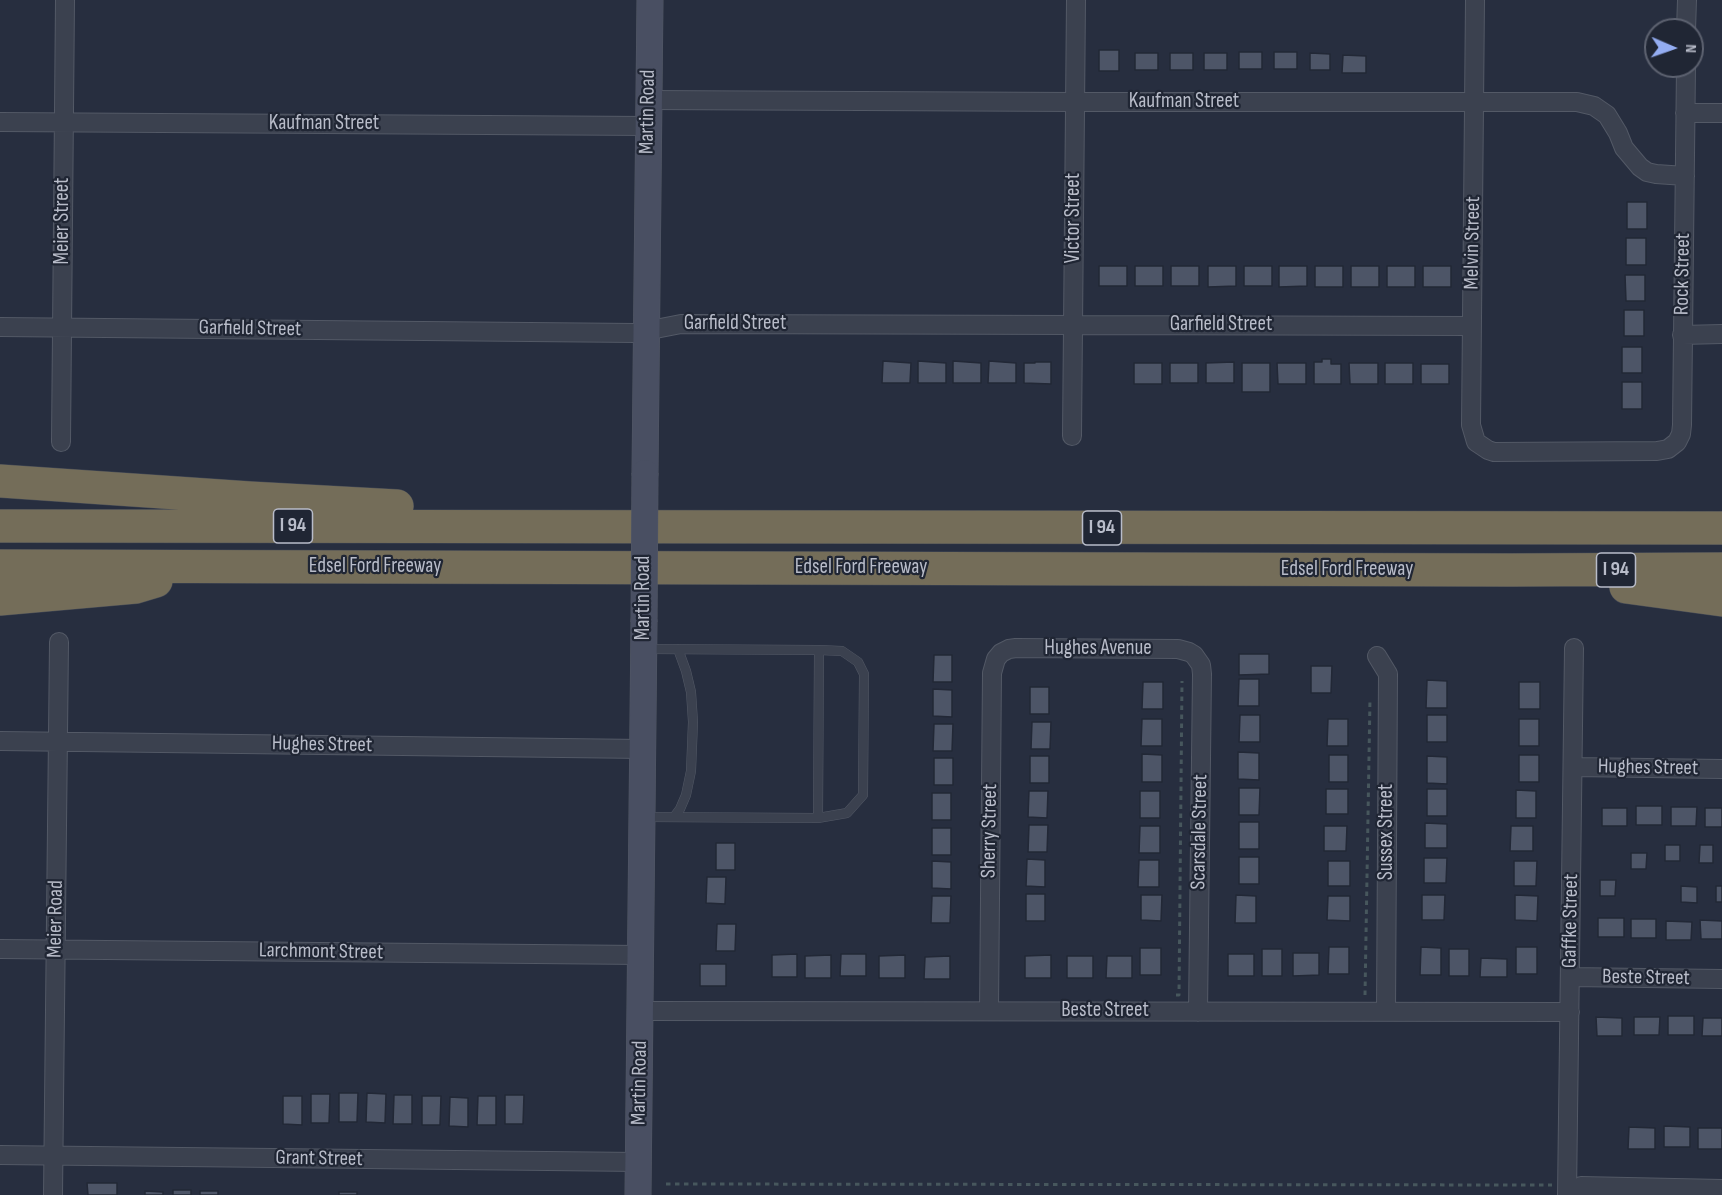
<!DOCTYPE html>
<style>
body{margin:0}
#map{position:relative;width:1722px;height:1195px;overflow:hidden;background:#272e3f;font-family:"Sofia Sans Condensed",sans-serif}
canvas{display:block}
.north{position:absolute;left:1644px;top:18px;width:60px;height:60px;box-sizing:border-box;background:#202634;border:2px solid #5d6270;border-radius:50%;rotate:92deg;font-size:16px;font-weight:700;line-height:24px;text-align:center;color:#b8bcc9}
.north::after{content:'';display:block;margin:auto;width:21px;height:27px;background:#94adf2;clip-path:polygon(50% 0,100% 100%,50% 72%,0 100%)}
</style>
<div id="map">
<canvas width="1722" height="1195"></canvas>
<div class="north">N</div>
</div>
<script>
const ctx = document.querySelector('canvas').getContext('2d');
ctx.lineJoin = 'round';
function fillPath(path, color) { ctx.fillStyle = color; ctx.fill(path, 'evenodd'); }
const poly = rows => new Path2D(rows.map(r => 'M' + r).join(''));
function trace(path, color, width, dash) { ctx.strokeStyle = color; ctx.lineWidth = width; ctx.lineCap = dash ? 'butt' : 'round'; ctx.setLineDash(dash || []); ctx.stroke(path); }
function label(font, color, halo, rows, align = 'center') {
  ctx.font = font + ' "Sofia Sans Condensed",sans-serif'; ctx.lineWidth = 4.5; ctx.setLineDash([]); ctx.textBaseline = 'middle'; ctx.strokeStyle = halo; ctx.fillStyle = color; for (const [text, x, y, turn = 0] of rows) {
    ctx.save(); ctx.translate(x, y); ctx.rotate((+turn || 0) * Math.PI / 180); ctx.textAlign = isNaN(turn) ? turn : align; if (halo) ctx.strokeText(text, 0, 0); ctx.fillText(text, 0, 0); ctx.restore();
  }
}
const building = poly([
 [1099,50,1119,50,1119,71,1099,71,1099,50],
 [1239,52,1262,52,1262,69,1239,69,1239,52],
 [1274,52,1297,52,1297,69,1274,69,1274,52],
 [1135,53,1158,53,1158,70,1135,70,1135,53],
 [1170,53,1193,53,1193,70,1170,70,1170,53],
 [1204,53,1227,53,1227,70,1204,70,1204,53],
 [1310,53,1330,54,1330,70,1310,70,1310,53],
 [1343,55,1366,56,1366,73,1342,73,1343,55],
 [1627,202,1647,202,1647,229,1627,229,1627,202],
 [1626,238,1646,238,1646,265,1626,265,1626,238],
 [1099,266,1127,266,1127,286,1099,286,1099,266],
 [1135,266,1163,266,1163,286,1135,286,1135,266],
 [1171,266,1199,266,1199,286,1171,286,1171,266],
 [1208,266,1236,266,1236,286,1208,287,1208,266],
 [1244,266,1272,266,1272,286,1244,286,1244,266],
 [1279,266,1307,266,1307,286,1279,287,1279,266],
 [1315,266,1343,266,1343,287,1315,287,1315,266],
 [1351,266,1379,266,1379,287,1351,287,1351,266],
 [1387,266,1415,266,1415,287,1387,287,1387,266],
 [1423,266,1451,266,1451,287,1423,287,1423,266],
 [1625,275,1645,275,1645,301,1626,301,1625,275],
 [1624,310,1644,310,1644,336,1624,336,1624,310],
 [1622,347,1642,347,1642,373,1622,373,1622,347],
 [1322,359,1331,359,1331,364,1341,364,1341,384,1314,384,1314,362,1322,362,1322,359],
 [883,361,911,363,910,383,882,383,883,361],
 [918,361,946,363,946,383,918,383,918,361],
 [953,361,981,363,981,383,953,383,953,361],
 [989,361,1016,363,1016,383,988,383,989,361],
 [1035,362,1051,362,1051,384,1024,383,1024,363,1035,363,1035,362],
 [1234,362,1234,383,1206,383,1206,363,1234,362],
 [1134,363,1162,363,1162,384,1134,384,1134,363],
 [1170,363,1198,363,1198,383,1170,383,1170,363],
 [1242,363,1270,363,1270,392,1242,392,1242,363],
 [1277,363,1306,363,1306,384,1278,384,1277,363],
 [1349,363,1378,363,1378,384,1350,384,1349,363],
 [1385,363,1413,363,1413,384,1385,384,1385,363],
 [1421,364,1449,364,1449,384,1421,384,1421,364],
 [1622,382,1642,382,1642,409,1622,409,1622,382],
 [1239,654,1269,654,1269,674,1239,675,1239,654],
 [934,655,952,655,952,682,933,682,934,655],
 [1311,666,1332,666,1331,693,1311,693,1311,666],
 [1239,679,1259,679,1259,706,1238,706,1239,679],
 [1427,680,1447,681,1447,708,1426,708,1427,680],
 [1143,682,1163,682,1163,709,1142,709,1143,682],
 [1519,682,1540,682,1540,709,1519,709,1519,682],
 [1030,687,1049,687,1049,714,1030,714,1030,687],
 [933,689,952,690,952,717,933,716,933,689],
 [1240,715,1260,715,1260,742,1239,742,1240,715],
 [1427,715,1447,715,1447,742,1427,742,1427,715],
 [1142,719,1162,719,1162,746,1141,746,1142,719],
 [1328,719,1348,719,1348,746,1327,746,1328,719],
 [1519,719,1539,719,1539,746,1519,746,1519,719],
 [1032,722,1051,722,1050,749,1031,749,1032,722],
 [934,724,953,724,952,751,933,751,934,724],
 [1238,752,1259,753,1259,780,1238,779,1238,752],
 [1142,754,1162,755,1162,782,1142,782,1142,754],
 [1329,755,1348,755,1348,782,1329,782,1329,755],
 [1519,755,1539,755,1539,782,1519,782,1519,755],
 [1030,756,1049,756,1049,783,1030,783,1030,756],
 [1427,756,1447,757,1447,784,1427,783,1427,756],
 [934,758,953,758,953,785,934,785,934,758],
 [1239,788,1260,788,1259,815,1239,815,1239,788],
 [1326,789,1348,789,1348,814,1326,814,1326,789],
 [1427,789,1447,789,1447,816,1427,816,1427,789],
 [1516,790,1536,791,1536,818,1516,818,1516,790],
 [1029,791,1048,791,1047,818,1028,817,1029,791],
 [1140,791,1160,791,1160,818,1140,818,1140,791],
 [932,793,951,793,951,820,932,820,932,793],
 [1636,806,1662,806,1662,825,1636,825,1636,806],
 [1671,807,1697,807,1696,826,1671,826,1671,807],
 [1602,808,1627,808,1627,826,1602,826,1602,808],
 [1705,808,1722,808,1722,827,1705,827,1705,808],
 [1239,822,1259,822,1259,849,1239,849,1239,822],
 [1425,823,1447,824,1447,848,1425,848,1425,823],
 [1029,825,1048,825,1047,852,1028,852,1029,825],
 [1140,826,1160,826,1160,853,1139,853,1140,826],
 [1324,826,1347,826,1346,851,1324,851,1324,826],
 [1511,826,1533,826,1533,851,1510,851,1511,826],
 [932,828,951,828,951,855,932,855,932,828],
 [716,843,735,843,735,870,716,870,716,843],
 [1665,845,1680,845,1680,861,1665,861,1665,845],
 [1700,845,1713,845,1713,863,1699,863,1700,845],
 [1631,853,1647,853,1646,869,1631,869,1631,853],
 [1239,857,1259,857,1259,884,1239,884,1239,857],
 [1424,858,1447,858,1446,883,1424,883,1424,858],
 [1027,859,1045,860,1045,887,1026,886,1027,859],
 [1139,860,1159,860,1159,887,1138,887,1139,860],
 [932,861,951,862,951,889,932,888,932,861],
 [1328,861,1350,861,1350,886,1328,886,1328,861],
 [1514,861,1537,861,1536,886,1514,886,1514,861],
 [707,877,726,877,725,904,706,903,707,877],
 [1600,880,1616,880,1615,896,1600,896,1600,880],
 [1681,886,1697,887,1697,903,1681,902,1681,886],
 [1716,886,1722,886,1722,902,1716,902,1716,886],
 [1026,894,1045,894,1045,921,1026,921,1026,894],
 [1141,895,1162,895,1161,921,1141,920,1141,895],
 [1236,895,1256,896,1256,923,1235,923,1236,895],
 [1422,895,1445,895,1444,920,1422,920,1422,895],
 [1515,895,1538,896,1537,921,1515,920,1515,895],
 [932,896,951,896,950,923,931,923,932,896],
 [1328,896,1350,896,1350,921,1327,920,1328,896],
 [1598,918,1624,918,1624,937,1598,937,1598,918],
 [1631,919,1656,919,1656,938,1631,938,1631,919],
 [1700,920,1722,921,1722,939,1701,939,1700,920],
 [1666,921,1692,922,1691,940,1666,940,1666,921],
 [717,924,736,924,735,951,716,951,717,924],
 [1329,947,1349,947,1349,974,1328,974,1329,947],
 [1421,947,1441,948,1441,975,1420,975,1421,947],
 [1516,947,1537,947,1537,974,1516,974,1516,947],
 [1140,948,1161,948,1161,975,1140,975,1140,948],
 [1262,949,1282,949,1282,976,1262,976,1262,949],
 [1449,949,1469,949,1469,976,1449,976,1449,949],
 [1293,953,1319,953,1319,975,1293,976,1293,953],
 [797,954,797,977,772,977,772,955,797,954],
 [841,954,866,954,866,976,840,976,841,954],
 [1228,954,1254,954,1254,976,1228,976,1228,954],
 [831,955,831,978,805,978,805,956,831,955],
 [905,955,905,978,879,978,879,956,905,955],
 [1051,955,1051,978,1025,978,1025,956,1051,955],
 [950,956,950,979,924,979,925,957,950,956],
 [1067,956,1093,956,1093,978,1067,978,1067,956],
 [1107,956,1132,956,1132,978,1106,978,1107,956],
 [1481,958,1507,959,1507,977,1480,977,1481,958],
 [700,964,726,964,726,986,700,986,700,964],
 [1668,1016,1694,1016,1694,1035,1668,1035,1668,1016],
 [1596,1017,1622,1018,1622,1036,1597,1036,1596,1017],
 [1634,1017,1660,1017,1659,1035,1634,1035,1634,1017],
 [1703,1018,1722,1018,1722,1036,1702,1036,1703,1018],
 [339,1093,358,1093,357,1122,339,1122,339,1093],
 [367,1093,386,1094,385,1123,366,1122,367,1093],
 [311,1094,330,1094,329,1123,311,1123,311,1094],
 [394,1095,412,1095,412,1124,393,1124,394,1095],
 [505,1095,524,1095,523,1124,505,1124,505,1095],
 [283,1096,302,1096,302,1125,283,1124,283,1096],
 [422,1096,441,1096,440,1125,422,1125,422,1096],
 [478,1096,496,1096,496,1125,477,1125,478,1096],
 [450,1097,468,1098,468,1127,449,1126,450,1097],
 [1664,1126,1690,1127,1690,1147,1664,1147,1664,1126],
 [1629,1127,1655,1128,1655,1149,1628,1149,1629,1127],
 [1698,1128,1722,1128,1722,1149,1698,1149,1698,1128],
 [87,1183,117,1183,117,1195,88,1195,87,1183],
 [173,1190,191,1190,191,1195,173,1195,173,1190],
 [145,1191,163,1192,163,1195,145,1195,145,1191],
 [200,1191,218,1191,218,1195,200,1195,200,1191],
 [339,1192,357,1192,357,1195,339,1195,339,1192]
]);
const path = poly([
 [1176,995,1179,995,1182,681],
 [1365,995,1370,698],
 [666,1184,1552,1185]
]);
const lane = poly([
 [645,817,818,818,819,650,646,649],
 [674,817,680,809,686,795,691,771,693,722,691,692,686,671,678,649],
 [818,818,847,813,863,795,864,674,858,662,842,651,819,650]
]);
const street = poly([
 [1475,0,1471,425,1476,442,1488,450,1494,452,1657,451,1668,449,1677,442,1681,434,1682,425,1686,66],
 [1686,30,1687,0],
 [648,100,1074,102,1577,102,1594,106,1607,115,1618,133,1624,148,1640,167,1647,172,1656,174,1685,176],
 [1685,113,1722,113],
 [0,122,648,126],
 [0,327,635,333,681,324,1472,326],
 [1682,335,1722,334],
 [1072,436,1076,0],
 [61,442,65,0],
 [1377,656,1388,674,1386,1012],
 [0,741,643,749],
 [1573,767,1722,769],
 [0,949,641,955],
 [1570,977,1722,979],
 [640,1011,1570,1012],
 [989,1011,992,673,996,659,1001,653,1009,649,1016,648,1178,649,1189,652,1194,655,1201,665,1202,674,1198,1012],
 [0,1155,638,1162],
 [53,1195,59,642],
 [1567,1195,1574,648],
 [1572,1195,1581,1186,1722,1189]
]);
const secondary = poly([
 [645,473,650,0],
 [638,1195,644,622]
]);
const highway = poly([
 [0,481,250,498,397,506],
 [0,526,1722,528],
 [0,566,1511,570,1722,569],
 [1626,587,1722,600],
 [0,599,136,587,156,581]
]);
const secondaryBridge = poly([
 [644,622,645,473]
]);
const shields = [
 [293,526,39],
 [1102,528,39],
 [1616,570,39]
];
const shieldNames = [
 ["I 94",293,526],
 ["I 94",1102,528],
 ["I 94",1616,570]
];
const streetNames = [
 ["Kaufman Street",1184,102],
 ["Martin Road",648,112,-89],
 ["Kaufman Street",324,124],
 ["Victor Street",1074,218,-90],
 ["Meier Street",63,221,-90],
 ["Melvin Street",1473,243,-89],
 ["Rock Street",1683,274,-89],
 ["Garfield Street",735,324],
 ["Garfield Street",1221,325],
 ["Garfield Street",250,329,1],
 ["Edsel Ford Freeway",375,567],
 ["Edsel Ford Freeway",861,568],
 ["Edsel Ford Freeway",1347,570],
 ["Martin Road",644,598,-90],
 ["Hughes Avenue",1098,649],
 ["Hughes Street",322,745,1],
 ["Hughes Street",1648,768,1],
 ["Sherry Street",990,831,-89],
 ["Scarsdale Street",1200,832,-89],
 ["Sussex Street",1387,832,-90],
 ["Meier Road",56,919,-89],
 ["Gaffke Street",1571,921,-89],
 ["Larchmont Street",321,952,1],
 ["Beste Street",1646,978,1],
 ["Beste Street",1105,1011],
 ["Martin Road",640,1083,-89],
 ["Grant Street",319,1159,1]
];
fillPath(building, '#4d5567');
trace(building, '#222836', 1.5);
trace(lane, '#535966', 10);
trace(street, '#535966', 20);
trace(secondary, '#535966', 27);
trace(highway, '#434956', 34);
trace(path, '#47575d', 3, [4.5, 4.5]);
trace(lane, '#3b414f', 9);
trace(street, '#3b414f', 18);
trace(secondary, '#494f62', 26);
trace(highway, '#746d59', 33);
trace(secondaryBridge, '#535966', 27, []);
trace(secondaryBridge, '#494f62', 26);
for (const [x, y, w] of shields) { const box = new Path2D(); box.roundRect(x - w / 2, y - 17, w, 34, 4.5); ctx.fillStyle = '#202634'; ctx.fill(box); trace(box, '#b8bcc9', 1.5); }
label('bold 20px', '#b8bcc9', null, shieldNames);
label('21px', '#b8bcc9', '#202634', streetNames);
</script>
